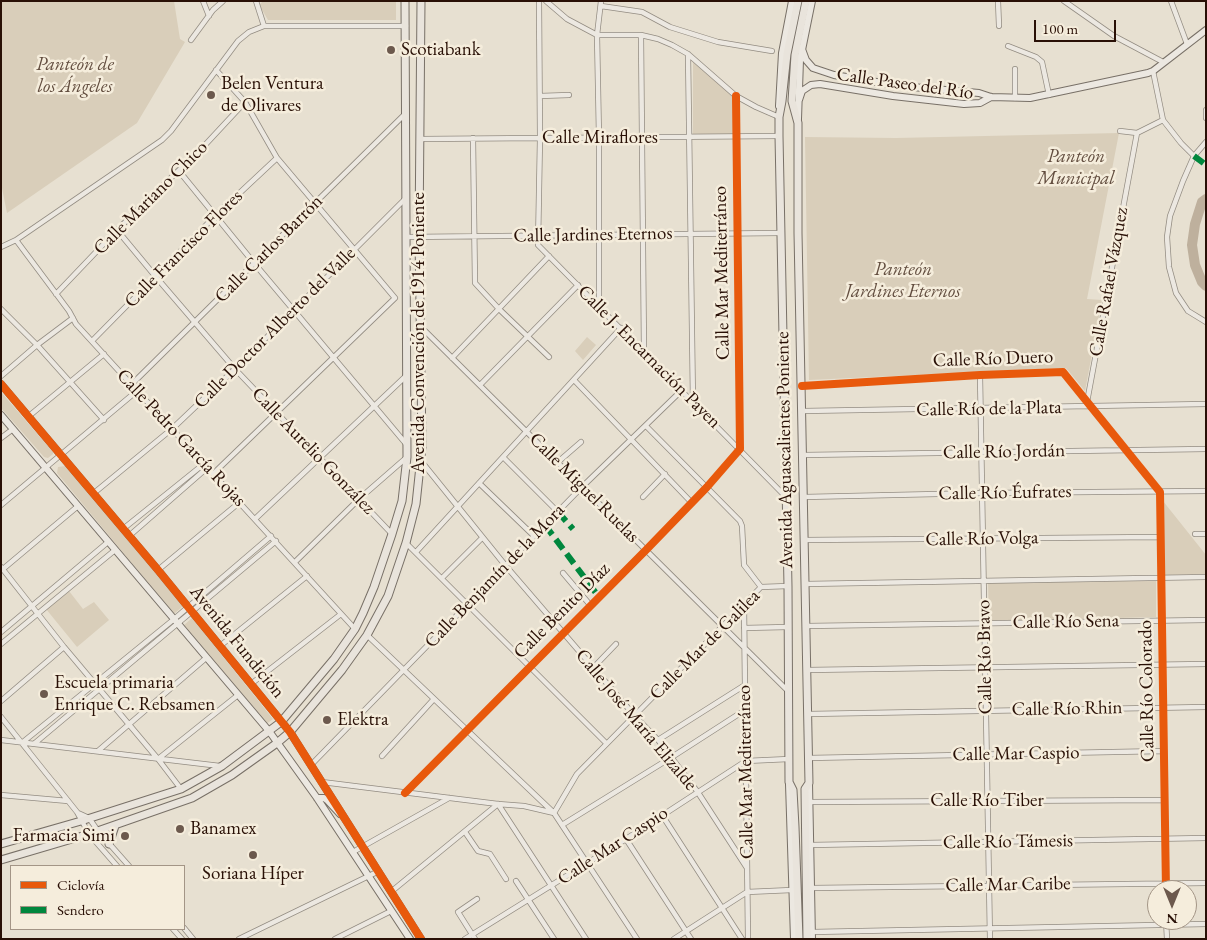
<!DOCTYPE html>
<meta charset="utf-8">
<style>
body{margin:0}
#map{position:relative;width:1207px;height:940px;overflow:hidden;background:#e7e0d1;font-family:"EB Garamond",serif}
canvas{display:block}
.frame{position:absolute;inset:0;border:2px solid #291006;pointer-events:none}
.legend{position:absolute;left:10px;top:865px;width:175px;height:65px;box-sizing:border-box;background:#f5eddc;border:1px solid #a39586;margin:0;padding:6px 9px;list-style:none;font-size:15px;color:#291006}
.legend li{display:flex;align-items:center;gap:10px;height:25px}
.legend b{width:25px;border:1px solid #a39586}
.north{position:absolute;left:1147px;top:880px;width:50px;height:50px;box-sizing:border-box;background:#f5eddc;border:1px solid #a39586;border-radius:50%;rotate:180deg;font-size:14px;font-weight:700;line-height:20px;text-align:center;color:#291006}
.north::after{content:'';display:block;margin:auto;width:18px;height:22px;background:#6c594d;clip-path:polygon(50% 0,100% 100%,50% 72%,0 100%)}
.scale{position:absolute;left:1034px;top:20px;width:82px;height:22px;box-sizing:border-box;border:2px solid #291006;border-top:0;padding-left:6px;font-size:15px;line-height:18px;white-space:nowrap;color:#291006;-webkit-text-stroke:4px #f5eddc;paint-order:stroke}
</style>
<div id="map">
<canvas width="1207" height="940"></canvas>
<div class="frame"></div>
<ul class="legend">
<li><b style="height:6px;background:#e8590c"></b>Ciclovía</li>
<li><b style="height:6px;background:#00873e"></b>Sendero</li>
</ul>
<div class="north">N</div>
<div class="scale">100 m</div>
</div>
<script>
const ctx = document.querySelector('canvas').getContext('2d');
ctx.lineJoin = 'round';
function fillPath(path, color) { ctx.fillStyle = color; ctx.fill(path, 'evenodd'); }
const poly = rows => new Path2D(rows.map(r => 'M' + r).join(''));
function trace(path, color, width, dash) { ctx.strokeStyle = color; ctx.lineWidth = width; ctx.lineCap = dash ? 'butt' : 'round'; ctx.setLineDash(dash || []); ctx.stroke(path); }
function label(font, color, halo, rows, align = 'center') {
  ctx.font = font + ' "EB Garamond",serif'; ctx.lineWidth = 5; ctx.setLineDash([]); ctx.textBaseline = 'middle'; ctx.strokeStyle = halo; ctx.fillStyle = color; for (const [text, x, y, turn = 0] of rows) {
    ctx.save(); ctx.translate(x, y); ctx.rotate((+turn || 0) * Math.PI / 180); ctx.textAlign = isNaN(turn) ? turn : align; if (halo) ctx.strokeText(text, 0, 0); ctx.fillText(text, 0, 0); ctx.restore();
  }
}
const green = poly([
 [1,1,174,1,180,39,185,42,137,123,7,213,1,183],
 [262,2,396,2,396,20,268,20,261,8,260,4],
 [693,62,734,97,734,135,693,135],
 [1119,133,1087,299,1102,300,1085,391,1066,368,809,380,805,137,896,138],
 [587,337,596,345,583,360,575,351],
 [1,392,53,452,53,454,48,458,44,457,1,408],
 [66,466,183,606,174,614,57,473,58,467],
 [1163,501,1206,555,1206,574,1163,575],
 [1156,581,1156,617,989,621,988,582],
 [69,591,83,609,94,602,109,620,77,647,46,609],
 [192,618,273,719,265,725,183,626]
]);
const river = poly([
 [1206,199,1202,202,1195,224,1192,245,1195,265,1202,282,1206,286]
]);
const street = poly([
 [203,1,209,16],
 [256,1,264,26],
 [539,1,540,138,538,245,786,497],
 [546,1,567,19,597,35,641,35,658,39,672,45,688,54,736,96,756,107,779,117],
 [998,1,999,26],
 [1064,1,1114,36,1163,62],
 [1171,1,1187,44],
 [601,6,642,12,670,27,718,42,772,51],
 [641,35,644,351],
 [191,40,213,10,223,1],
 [1008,46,1036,57,1042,62,1049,95],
 [688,54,693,402],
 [216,70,245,102,277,158,395,298],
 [1153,71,1163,120,1181,143,1194,156],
 [540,96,569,95],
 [1015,98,1015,69],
 [1206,110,1206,118],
 [1120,131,1137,133],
 [1137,133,1163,120],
 [473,138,475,283,499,309,549,357],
 [421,139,779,136],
 [1206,142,1194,156,1183,181,1170,216,1167,237,1169,267,1176,293,1188,311,1206,322],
 [179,171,254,263,407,445],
 [117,230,156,277,235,369,392,534],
 [407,237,780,233],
 [16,240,69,311,76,324,355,629],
 [1,247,16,240,162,140,171,131,238,41,249,32,264,26,406,26],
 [56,294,117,230,205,145,245,102],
 [599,306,599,137,597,35,601,1],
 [1,309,37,345,104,420],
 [421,327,788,691],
 [92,341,215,216,277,158],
 [452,358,549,256],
 [980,375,990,939],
 [1,376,37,345,73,318],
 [574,380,692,503],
 [132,384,406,113],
 [480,385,578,285],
 [802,386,980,375,1063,372,1160,492,1166,890],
 [1087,402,1137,133],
 [803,411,1206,404],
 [29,416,104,354],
 [646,426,740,521,742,526,744,565,761,587],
 [1,438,13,429],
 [803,455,1206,449],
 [503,457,558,512],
 [421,461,505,565,634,715,658,740,697,791,747,868],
 [558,462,581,442],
 [214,473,395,298],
 [479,483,534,536],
 [94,493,173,428,235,369,406,198],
 [643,497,665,474],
 [804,497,982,493,1206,491],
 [1,505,138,390],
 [255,519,407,375],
 [123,529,205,463],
 [1195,534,1206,534],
 [129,536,208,467],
 [804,540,1160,537],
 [406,543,606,743],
 [416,552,621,328],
 [295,562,359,499,406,458],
 [1,567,64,647,158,759,181,789],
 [3,569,78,506],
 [158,570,240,502],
 [563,573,591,606],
 [442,578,482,538],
 [805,584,1206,577],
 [744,605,748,939],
 [806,626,1206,620],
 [744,628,788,627],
 [1,632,108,542],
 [367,635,554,813,637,939],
 [1,644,115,550],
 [220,646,307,576],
 [593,668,616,644],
 [807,670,1206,664],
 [251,684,341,614],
 [1,701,64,647],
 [808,714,1206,707],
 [1,717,77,812,89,834,117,866],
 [1,740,220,766],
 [658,740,745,685],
 [23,742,173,620,271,536],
 [35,743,276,541],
 [98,751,206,658],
 [382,756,433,700],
 [808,758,1164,751],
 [158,759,238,695],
 [311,765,582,487,682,390],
 [322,782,498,804,524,806,554,813,577,774,761,587,788,586],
 [405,793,646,550,707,487,740,449,736,96],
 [1,795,68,801],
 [810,802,1164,800],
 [78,813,89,818,98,831,129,866],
 [662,815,742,939],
 [562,825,672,757,745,710],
 [465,832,478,851,490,854,506,879],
 [626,839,691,939],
 [810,845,1206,838],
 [353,852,449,798],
 [516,881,554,939],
 [811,888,1206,883],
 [392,891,498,804,586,939],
 [1166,920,1167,939],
 [184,928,193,939],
 [173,929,182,939],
 [812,932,1206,924],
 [239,939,379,871],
 [335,939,391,911],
 [465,939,626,839,746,761,789,759],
 [475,939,458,912,477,899],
 [674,939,747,892,792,890]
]);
const secondary = poly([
 [802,49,806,60,813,68,834,75,901,86,979,93,991,97,1030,98,1148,73,1153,71,1206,30],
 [799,100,802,91,811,85,820,84,893,96,964,104,980,103,991,97],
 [779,106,782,53,792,1],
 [798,119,800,60,812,1],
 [1,384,158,570,290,732,421,939],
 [1,415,269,731,317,798,410,939],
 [809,783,812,939],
 [789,784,794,939],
 [317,798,324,798,327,800,340,814]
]);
const primary = poly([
 [798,1,787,54,782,101,779,117,779,136,788,586,789,782,793,790,795,827,799,939],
 [806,1,795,55,792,101,798,123,798,233,809,783,805,789,807,939],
 [1,844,81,821,181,789,222,766,281,722,334,659,355,629,363,613,374,587,392,534,402,501,407,457,405,1],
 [109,844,115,826],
 [1,860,89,834,192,798,232,775,277,743,290,732,342,670,367,635,388,596,406,543,416,504,422,447,419,237,421,1]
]);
const quiet = poly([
 [1194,156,1206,165],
 [558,512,573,529],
 [545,525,599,597]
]);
const cycleway = poly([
 [1,384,158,570,290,732,421,939],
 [802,386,980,375,1063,372,1160,492,1166,890],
 [405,793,646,550,707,487,740,449,736,96]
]);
const markers = [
 [391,50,5,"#6c594d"],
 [211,95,5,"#6c594d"],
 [44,694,5,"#6c594d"],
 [327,720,5,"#6c594d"],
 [180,829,5,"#6c594d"],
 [125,836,5,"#6c594d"],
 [253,855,5,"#6c594d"]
];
const poiNames = [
 ["Scotiabank",401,50],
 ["Belen Ventura",221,84],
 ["de Olivares",221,106],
 ["Escuela primaria",54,683],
 ["Enrique C. Rebsamen",54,705],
 ["Elektra",337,720],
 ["Banamex",190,829],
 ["Farmacia Simi",115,836,"right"],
 ["Soriana Híper",253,874,"center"]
];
const parkNames = [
 ["Panteón de",75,65],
 ["los Ángeles",75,87],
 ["Panteón",1076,157],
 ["Municipal",1076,179],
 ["Panteón",903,270],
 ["Jardines Eternos",903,292]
];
const streetNames = [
 ["Calle Paseo del Río",905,84,8],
 ["Calle Miraflores",600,138],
 ["Calle Mariano Chico",151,198,-45],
 ["Calle Jardines Eternos",593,235,-1],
 ["Calle Francisco Flores",184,249,-45],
 ["Calle Carlos Barrón",269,249,-45],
 ["Calle Mar Mediterráneo",722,273,-91],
 ["Calle Rafael Vázquez",1109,282,-80],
 ["Calle Doctor Alberto del Valle",275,328,-45],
 ["Avenida Convención de 1914 Poniente",419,333,-90],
 ["Calle J. Encarnación Payen",649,357,45],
 ["Calle Río Duero",993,359,-2],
 ["Calle Río de la Plata",989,409,-1],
 ["Calle Pedro García Rojas",181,438,47],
 ["Avenida Aguascalientes Poniente",785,450,-91],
 ["Calle Aurelio González",313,451,46],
 ["Calle Río Jordán",1004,452,-1],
 ["Calle Miguel Ruelas",584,488,45],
 ["Calle Río Éufrates",1005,493,-1],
 ["Calle Río Volga",982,539,-1],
 ["Calle Benjamín de la Mora",495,576,-46],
 ["Calle Benito Díaz",562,611,-45],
 ["Calle Río Sena",1066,622,-1],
 ["Avenida Fundición",237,642,51],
 ["Calle Mar de Galilea",705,645,-45],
 ["Calle Río Bravo",985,657,-91],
 ["Calle Río Colorado",1147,691,-91],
 ["Calle Río Rhin",1067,709,-1],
 ["Calle José María Elizalde",636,720,50],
 ["Calle Mar Caspio",1016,754,-1],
 ["Calle Mar Mediterráneo",746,772,-91],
 ["Calle Río Tiber",987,801],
 ["Calle Río Támesis",1008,842,-1],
 ["Calle Mar Caspio",613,846,-33],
 ["Calle Mar Caribe",1008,885,-1]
];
fillPath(green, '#d9ceba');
trace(river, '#beb09d', 10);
trace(street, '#938c82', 6);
trace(secondary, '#787067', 8);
trace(primary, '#787067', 9);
trace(street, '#ece8e1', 4.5);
trace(secondary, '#ece8e1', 6);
trace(primary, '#e9e4dc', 7);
trace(quiet, '#00873e', 6, [12, 6]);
trace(cycleway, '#e8590c', 8);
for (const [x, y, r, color] of markers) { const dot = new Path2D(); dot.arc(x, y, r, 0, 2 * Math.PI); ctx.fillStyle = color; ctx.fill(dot); trace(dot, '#f5eddc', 2); }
label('19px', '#291006', '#f5eddc', poiNames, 'left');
label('italic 19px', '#624d3f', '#f5eddc', parkNames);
label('19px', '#291006', '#f5eddc', streetNames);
</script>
